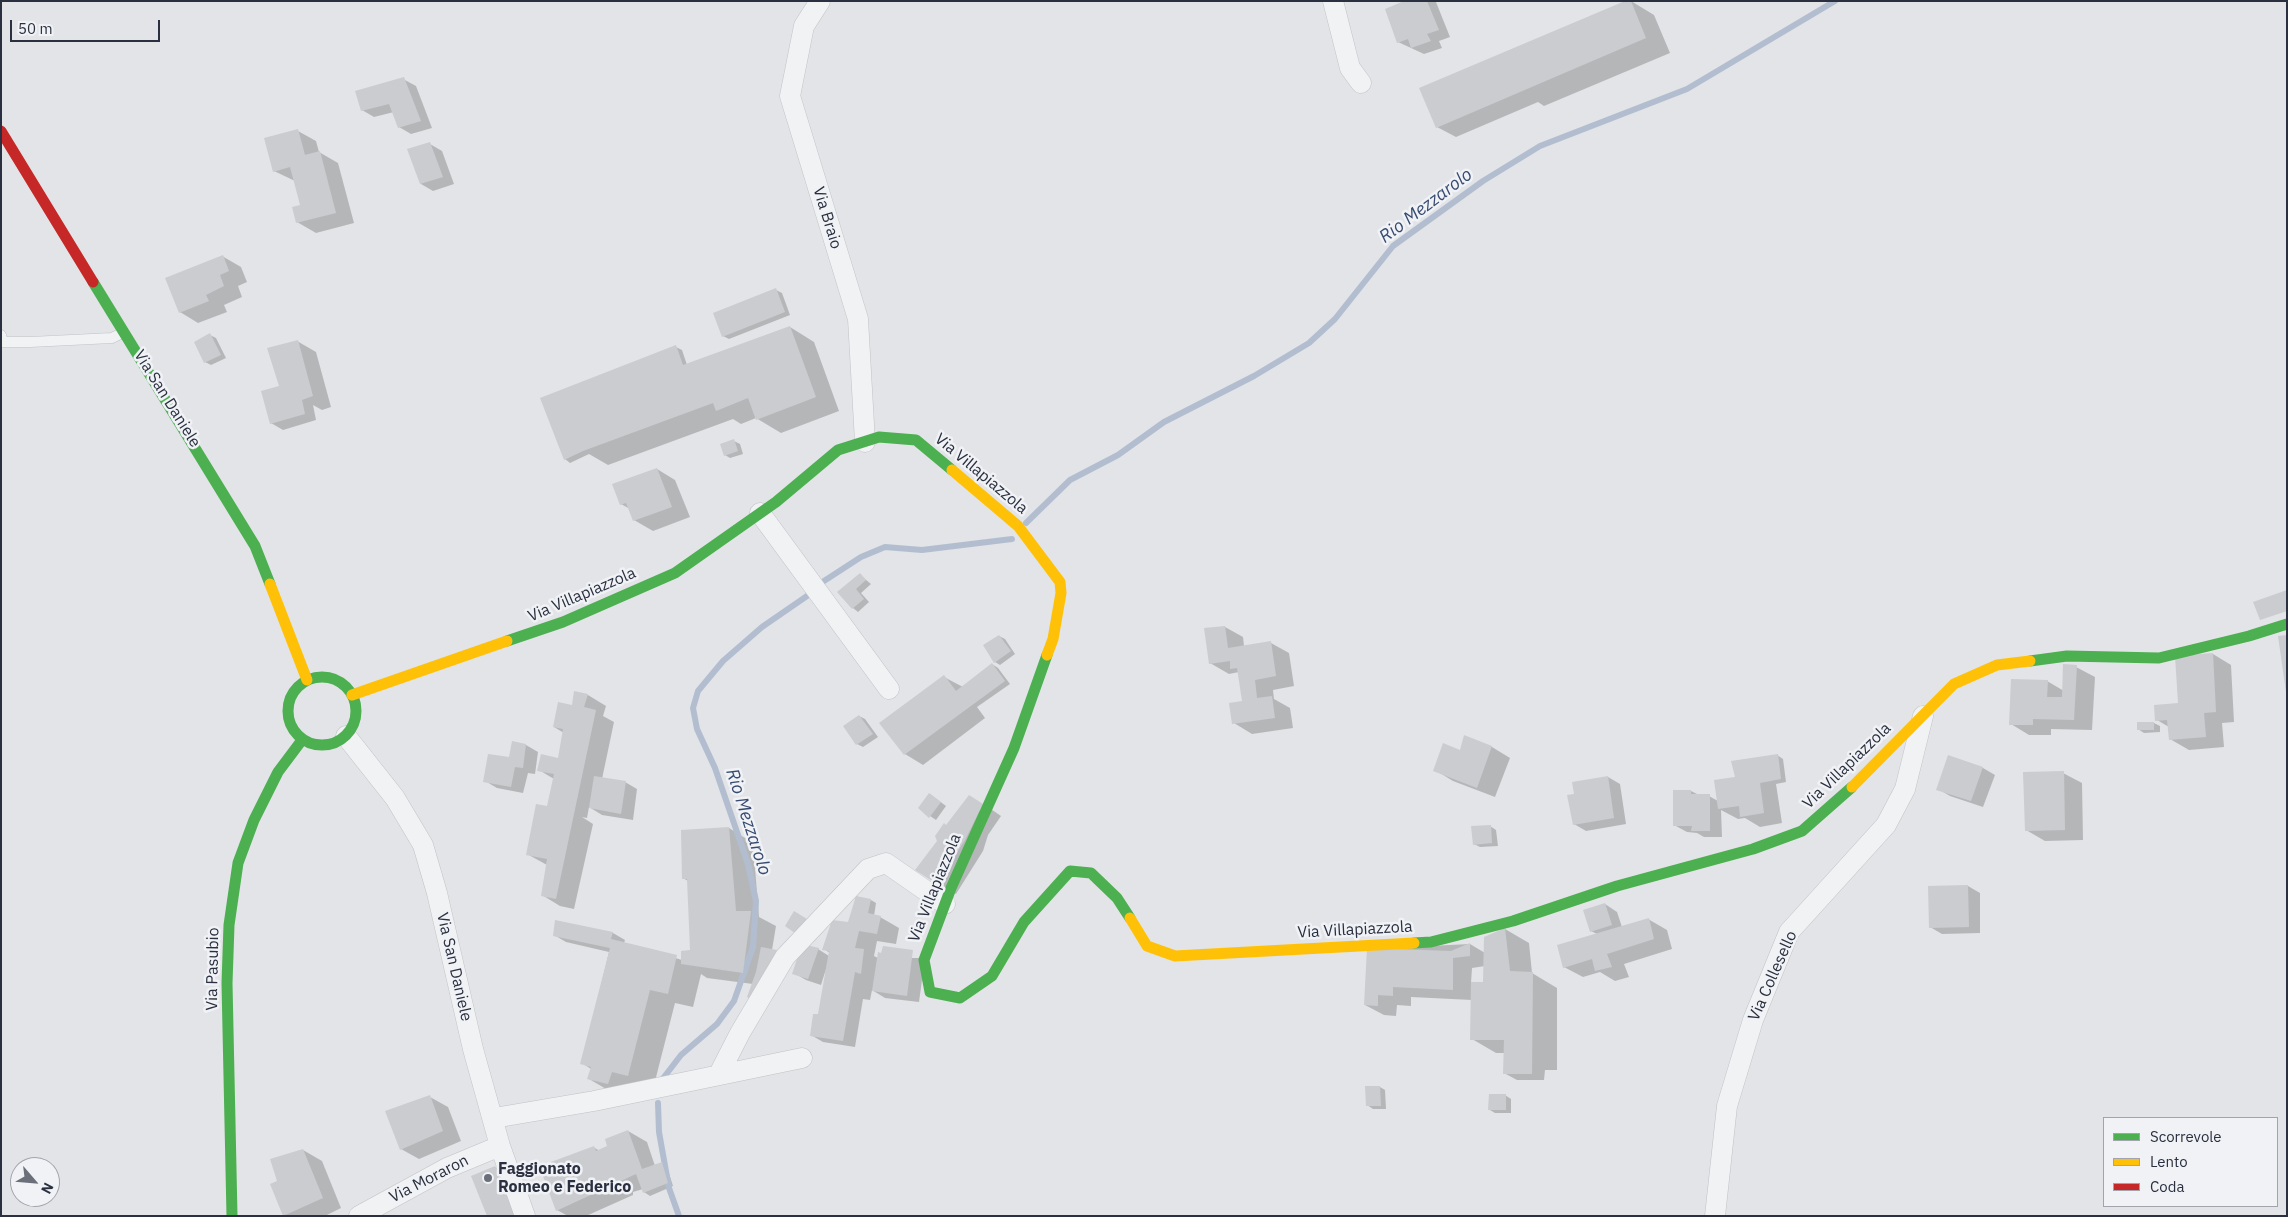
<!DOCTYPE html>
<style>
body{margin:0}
#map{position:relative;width:2288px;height:1217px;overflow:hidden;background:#e2e4e7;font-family:"IBM Plex Sans",sans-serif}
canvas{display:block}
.frame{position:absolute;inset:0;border:2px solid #2a303f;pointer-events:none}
.legend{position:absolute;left:2103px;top:1117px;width:175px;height:90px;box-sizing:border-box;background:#f0f2f6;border:1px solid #a1a4ad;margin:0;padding:6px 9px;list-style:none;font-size:15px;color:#2a303f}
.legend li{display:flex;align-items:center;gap:10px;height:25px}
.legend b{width:25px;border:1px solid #a1a4ad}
.north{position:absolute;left:10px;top:1157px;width:50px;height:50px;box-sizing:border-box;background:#f0f2f6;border:1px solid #a1a4ad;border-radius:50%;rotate:117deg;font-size:14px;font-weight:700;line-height:20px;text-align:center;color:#2a303f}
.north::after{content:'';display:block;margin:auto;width:18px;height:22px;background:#6a6f7a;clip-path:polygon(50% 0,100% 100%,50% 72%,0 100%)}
.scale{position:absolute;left:10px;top:20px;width:150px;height:22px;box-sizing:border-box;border:2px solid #2a303f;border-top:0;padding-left:6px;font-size:15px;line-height:18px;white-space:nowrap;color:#2a303f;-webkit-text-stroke:4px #f0f2f6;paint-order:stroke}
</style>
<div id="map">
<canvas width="2288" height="1217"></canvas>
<div class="frame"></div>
<ul class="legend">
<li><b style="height:6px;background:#4caf50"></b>Scorrevole</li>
<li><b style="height:6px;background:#ffc107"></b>Lento</li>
<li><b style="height:6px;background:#c62828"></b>Coda</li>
</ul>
<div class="north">N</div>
<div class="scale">50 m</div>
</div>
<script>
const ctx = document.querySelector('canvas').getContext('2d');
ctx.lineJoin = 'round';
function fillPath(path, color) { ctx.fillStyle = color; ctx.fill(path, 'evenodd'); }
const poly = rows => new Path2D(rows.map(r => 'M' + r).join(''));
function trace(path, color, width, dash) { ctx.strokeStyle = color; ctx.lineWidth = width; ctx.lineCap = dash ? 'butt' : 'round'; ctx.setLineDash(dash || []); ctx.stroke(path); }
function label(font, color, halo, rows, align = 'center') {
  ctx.font = font + ' "IBM Plex Sans",sans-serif'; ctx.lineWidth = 5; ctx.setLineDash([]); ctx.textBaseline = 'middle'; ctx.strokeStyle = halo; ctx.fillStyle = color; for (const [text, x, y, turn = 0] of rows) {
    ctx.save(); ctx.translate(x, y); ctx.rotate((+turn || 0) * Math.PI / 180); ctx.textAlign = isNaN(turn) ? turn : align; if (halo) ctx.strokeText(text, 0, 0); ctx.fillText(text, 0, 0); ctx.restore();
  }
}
const shadow = poly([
 [1408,1,1436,2,1450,37,1439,41,1442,48,1424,54,1398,42],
 [1631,1,1654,15,1670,53,1544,106,1538,102,1456,137,1437,127],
 [403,79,416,86,432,128,411,134,399,127,394,112,374,117,362,110],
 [298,131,316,141,319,152,338,163,354,223,316,233,297,222,301,206,295,181,274,171],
 [430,144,442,151,454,184,433,191,421,184],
 [222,256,241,267,247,282,238,286,242,297,224,305,227,312,198,323,180,312],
 [776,290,782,293,790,315,729,339,723,336],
 [790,327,814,342,839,411,781,433,756,418,741,424,733,419,608,465,589,454,570,463,565,459,676,347,682,350,687,365],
 [210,335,216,338,226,358,211,365,205,362],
 [297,341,316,352,331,407,322,410,313,405,316,420,283,430,271,423],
 [734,441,740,444,743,454,730,458,725,455],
 [657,469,675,480,690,517,653,531,634,520,630,509,621,504],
 [860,575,871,584,861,593,869,602,858,612,853,608,839,593],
 [1225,627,1243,637,1244,646,1271,643,1289,653,1294,686,1273,690,1274,699,1290,708,1293,728,1252,734,1234,723,1243,702,1239,672,1229,674,1210,663],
 [999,636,1005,639,1015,654,1000,665,995,662],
 [2213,654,2231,665,2234,722,2222,723,2224,747,2189,750,2170,739,2169,727,2157,720,2180,704],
 [992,664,998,668,1010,684,977,707,985,718,923,765,905,754,944,677,963,687],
 [2076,667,2095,677,2092,730,2051,729,2051,735,2029,735,2011,724,2047,681,2064,691],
 [588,695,606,706,603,716,614,722,602,779,625,782,637,789,633,820,602,815,589,807,587,818,582,817,593,824,574,909,560,906,542,895,547,865,527,854,553,809,554,779,539,770,559,759,564,733,554,727,573,706],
 [859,716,865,719,878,737,863,747,857,744],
 [2154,723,2160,726,2160,732,2144,733,2138,729,2138,724],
 [1465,737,1492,747,1510,758,1495,797,1453,781,1435,770,1461,752],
 [513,743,526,745,538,752,535,774,528,773,523,793,497,788,485,781,510,758],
 [1777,755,1783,759,1786,782,1776,784,1782,823,1760,827,1745,818,1738,819,1721,810,1722,837,1704,837,1697,833,1687,832,1674,825,1674,791,1691,791,1699,795,1709,796,1718,801,1736,778],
 [1949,757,1983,768,1995,775,1983,807,1950,796,1938,789],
 [2063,773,2082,783,2083,840,2045,841,2026,830],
 [1608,777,1620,784,1626,824,1586,831,1574,824,1576,795],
 [930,794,946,806,936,820,930,816],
 [988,807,1001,816,988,835,983,851,956,894,917,869,939,841,946,826],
 [1490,826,1496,830,1498,846,1480,847,1474,844],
 [729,828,753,843,759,917,776,926,772,950,782,954,753,984,707,978,701,974,693,1007,675,1003,653,1089,613,1093,589,1079,591,1069,582,1063,609,952,566,942,554,935,556,922,613,933,625,940,624,943,682,960,691,951,688,881,683,878],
 [1968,886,1980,893,1980,933,1942,934,1930,927],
 [871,900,876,903,874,916,880,917,899,928,896,944,877,941,874,956,878,958,925,958,919,1002,885,998,872,990,870,1000,863,999,855,1047,823,1042,811,1035,820,1015,826,969,821,985,806,980,794,973,818,949,829,956,830,953,824,949],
 [1605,904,1617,912,1622,927,1648,919,1667,930,1672,949,1624,964,1629,977,1615,981,1600,972,1583,977,1564,967,1597,934,1591,931],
 [1505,929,1529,943,1532,973,1557,988,1557,1070,1545,1070,1544,1080,1517,1080,1504,1073,1505,1053,1496,1053,1472,1039,1472,1000,1411,997,1411,1006,1397,1005,1396,1016,1384,1015,1365,1005,1368,949,1470,944,1485,953],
 [1485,966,1484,983,1471,983,1472,968],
 [1380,1087,1385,1090,1386,1109,1373,1109,1367,1105],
 [1505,1095,1511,1099,1511,1113,1495,1113,1490,1110],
 [430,1097,448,1107,461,1141,419,1159,401,1149],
 [628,1131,647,1142,655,1166,662,1163,667,1167,673,1186,650,1196,644,1192,643,1189,633,1192,633,1195,586,1216,568,1216,557,1210,552,1174,593,1147,600,1151,609,1147],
 [303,1150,322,1161,341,1208,325,1216,284,1215,279,1181],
 [495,1167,520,1181,488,1216]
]);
const stream = poly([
 [1026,523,1070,480,1118,455,1164,422,1254,376,1309,343,1335,319,1393,246,1483,181,1540,146,1687,89,1835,1],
 [824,581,861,557,885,547,922,550,1012,539],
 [661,1081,681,1055,717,1024,734,1001,753,947,756,901,748,864,715,768,697,729,693,708,698,691,723,661,762,627,807,596],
 [658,1103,659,1132,669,1188,679,1216]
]);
const building = poly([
 [1404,1,1427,1,1439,30,1427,34,1431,41,1411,48,1408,39,1397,43,1385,9],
 [1625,1,1631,1,1646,38,1436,128,1419,88],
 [404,77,421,121,398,128,389,104,361,111,355,91],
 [298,129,305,155,320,151,336,213,296,223,292,207,300,205,290,167,273,172,264,138],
 [430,142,443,177,420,184,407,149],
 [223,255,229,271,220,275,224,286,206,295,209,301,179,313,165,278],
 [776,288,785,312,722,337,713,313],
 [790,326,816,397,756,420,748,398,716,411,713,403,583,451,564,460,540,398,676,345,683,365],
 [210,333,221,355,204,363,194,342],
 [298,340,313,396,302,400,305,414,270,424,261,391,279,386,267,348],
 [734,439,738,451,724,456,720,444],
 [657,468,672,507,633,521,626,503,620,505,612,484],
 [860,573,866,580,856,589,864,599,852,609,837,592],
 [2287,590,2287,611,2260,620,2253,602],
 [1225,626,1228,648,1271,641,1276,676,1255,680,1257,698,1272,696,1275,718,1232,724,1229,703,1242,701,1237,668,1230,669,1230,661,1209,664,1204,628],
 [999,635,1011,651,994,663,983,645],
 [2287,635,2287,692,2286,692,2278,636],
 [2213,653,2216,712,2204,713,2206,737,2169,740,2167,720,2155,721,2154,705,2178,703,2175,656],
 [992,663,1005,681,904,755,879,723,944,675,956,691],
 [2063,664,2077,665,2074,720,2033,719,2033,725,2009,725,2011,679,2048,680,2047,697,2062,697],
 [574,691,588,694,584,707,596,710,556,899,541,896,547,859,526,855,536,804,547,806,554,774,537,771,541,754,558,758,563,729,553,727,558,702,572,705],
 [859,715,873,734,856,745,843,726],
 [2137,722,2154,722,2154,730,2137,730],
 [1464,735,1492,746,1477,788,1433,771,1443,743,1460,750],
 [512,741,526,744,523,768,515,767,511,787,483,782,488,754,509,757],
 [1778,754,1781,779,1760,783,1764,813,1740,817,1739,806,1718,809,1714,780,1735,777,1731,761],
 [1948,755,1983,767,1971,801,1936,790],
 [2064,771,2065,830,2025,831,2023,772],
 [594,776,626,781,621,814,589,808],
 [1608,776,1614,818,1573,825,1567,795,1574,794,1572,782],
 [1673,790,1691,790,1691,794,1710,794,1710,831,1691,831,1692,826,1673,826],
 [929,793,941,802,929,818,918,808],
 [969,795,983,804,965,840,937,884,915,870,937,841,935,836,944,823,946,825],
 [1491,825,1492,843,1473,845,1471,826],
 [729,827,736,911,751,911,743,973,681,964,681,951,690,950,687,879,682,879,681,830],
 [1968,885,1969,927,1929,928,1928,886],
 [856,896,871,899,868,913,881,916,877,934,859,931,855,948,864,949,861,974,855,972,843,1041,810,1036,813,1014,818,1014,829,951,822,950,832,920,848,922],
 [1605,903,1612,925,1590,932,1583,910],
 [794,911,807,919,796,934,785,926],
 [1649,918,1654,939,1607,954,1612,967,1595,971,1592,959,1563,968,1557,945],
 [555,920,613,932,611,939,677,955,668,994,650,990,628,1076,612,1072,608,1084,587,1079,591,1067,580,1064,610,948,553,936],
 [1505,928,1510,971,1533,972,1532,1074,1503,1074,1504,1040,1470,1040,1471,982,1483,982,1484,937],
 [1470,943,1470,956,1453,958,1453,990,1393,987,1393,996,1378,995,1378,1006,1364,1005,1367,948,1451,951],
 [802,944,819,948,808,979,792,974],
 [883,946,913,950,907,996,872,991,878,952,881,953],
 [761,947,777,950,771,975,758,1003,747,997,756,972],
 [1365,1086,1380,1086,1381,1106,1366,1106],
 [1489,1094,1506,1094,1506,1110,1488,1110],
 [430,1095,443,1131,400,1150,385,1111],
 [628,1130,642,1169,662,1162,668,1183,643,1193,636,1174,556,1211,543,1176,551,1173,551,1162,594,1146,596,1151,607,1146,605,1139],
 [303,1149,323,1198,283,1216,270,1184,277,1181,270,1159],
 [495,1166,516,1216,487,1216,471,1176]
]);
const lane = poly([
 [1,335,3,342,30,342,112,338,122,333]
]);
const street = poly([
 [820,1,804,26,790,96,858,319,865,442],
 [1333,1,1350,68,1361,83],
 [760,513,889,689],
 [346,736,395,798,423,845,437,893,473,1049,500,1146,525,1216],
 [719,1074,740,1033,785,957,868,869,886,863,945,904],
 [494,1118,594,1101,802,1058],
 [359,1216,447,1168,500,1146],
 [1715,1216,1727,1106,1753,1020,1789,932,1886,825,1905,789,1923,716]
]);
const fast = poly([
 [93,282,255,546,270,584],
 [507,641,563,622,675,573,776,502,838,450,879,437,916,440,952,470],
 [1047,655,1014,748,951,888,924,960,930,992,960,998,992,976,1024,922,1070,871,1091,873,1117,898,1130,918],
 [2030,661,2067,656,2159,658,2249,636,2287,624],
 '288 711a34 34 0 1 1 68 0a34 34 0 1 1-68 0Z',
 [1414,943,1431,942,1513,921,1617,886,1753,849,1802,831,1852,787],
 [232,1216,227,983,229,925,238,863,254,820,278,772,302,740]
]);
const slow = poly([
 [952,470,1018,526,1060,582,1061,593,1053,639,1047,655],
 [270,584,307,680],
 [352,695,507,641],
 [1852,787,1954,684,1997,665,2030,661],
 [1130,918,1147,946,1175,956,1414,943]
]);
const jam = poly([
 [1,131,93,282]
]);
const markers = [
 [488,1178,5,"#6a6f7a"]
];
const streetNames = [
 ["Via Braio",827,218,73],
 ["Via San Daniele",167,399,58],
 ["Via Villapiazzola",981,474,40],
 ["Via Villapiazzola",582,595,-23],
 ["Via Villapiazzola",1847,766,-44],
 ["Via Villapiazzola",935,888,-68],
 ["Via Villapiazzola",1355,930,-3],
 ["Via San Daniele",454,967,77],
 ["Via Pasubio",213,969,-89],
 ["Via Collesello",1773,976,-66],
 ["Via Moraron",429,1179,-27]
];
const poiNames = [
 ["Faggionato",498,1169],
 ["Romeo e Federico",498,1187]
];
const waterNames = [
 ["Rio Mezzarolo",1426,206,-37],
 ["Rio Mezzarolo",748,822,72]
];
fillPath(shadow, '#0003');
trace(stream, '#b2bed0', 6);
fillPath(building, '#cacccf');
trace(lane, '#c0c2c5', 11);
trace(street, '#c0c2c5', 21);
trace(lane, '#f1f2f4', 10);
trace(street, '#f1f2f4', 20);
trace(fast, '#4caf50', 11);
trace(slow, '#ffc107', 11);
trace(jam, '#c62828', 11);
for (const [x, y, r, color] of markers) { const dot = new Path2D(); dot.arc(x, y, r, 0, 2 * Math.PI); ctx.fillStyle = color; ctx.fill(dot); trace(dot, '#f0f2f6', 2); }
label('16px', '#2a303f', '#f0f2f6', streetNames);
label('bold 16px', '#2a303f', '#f0f2f6', poiNames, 'left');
label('italic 18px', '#374b70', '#f0f2f6', waterNames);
</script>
